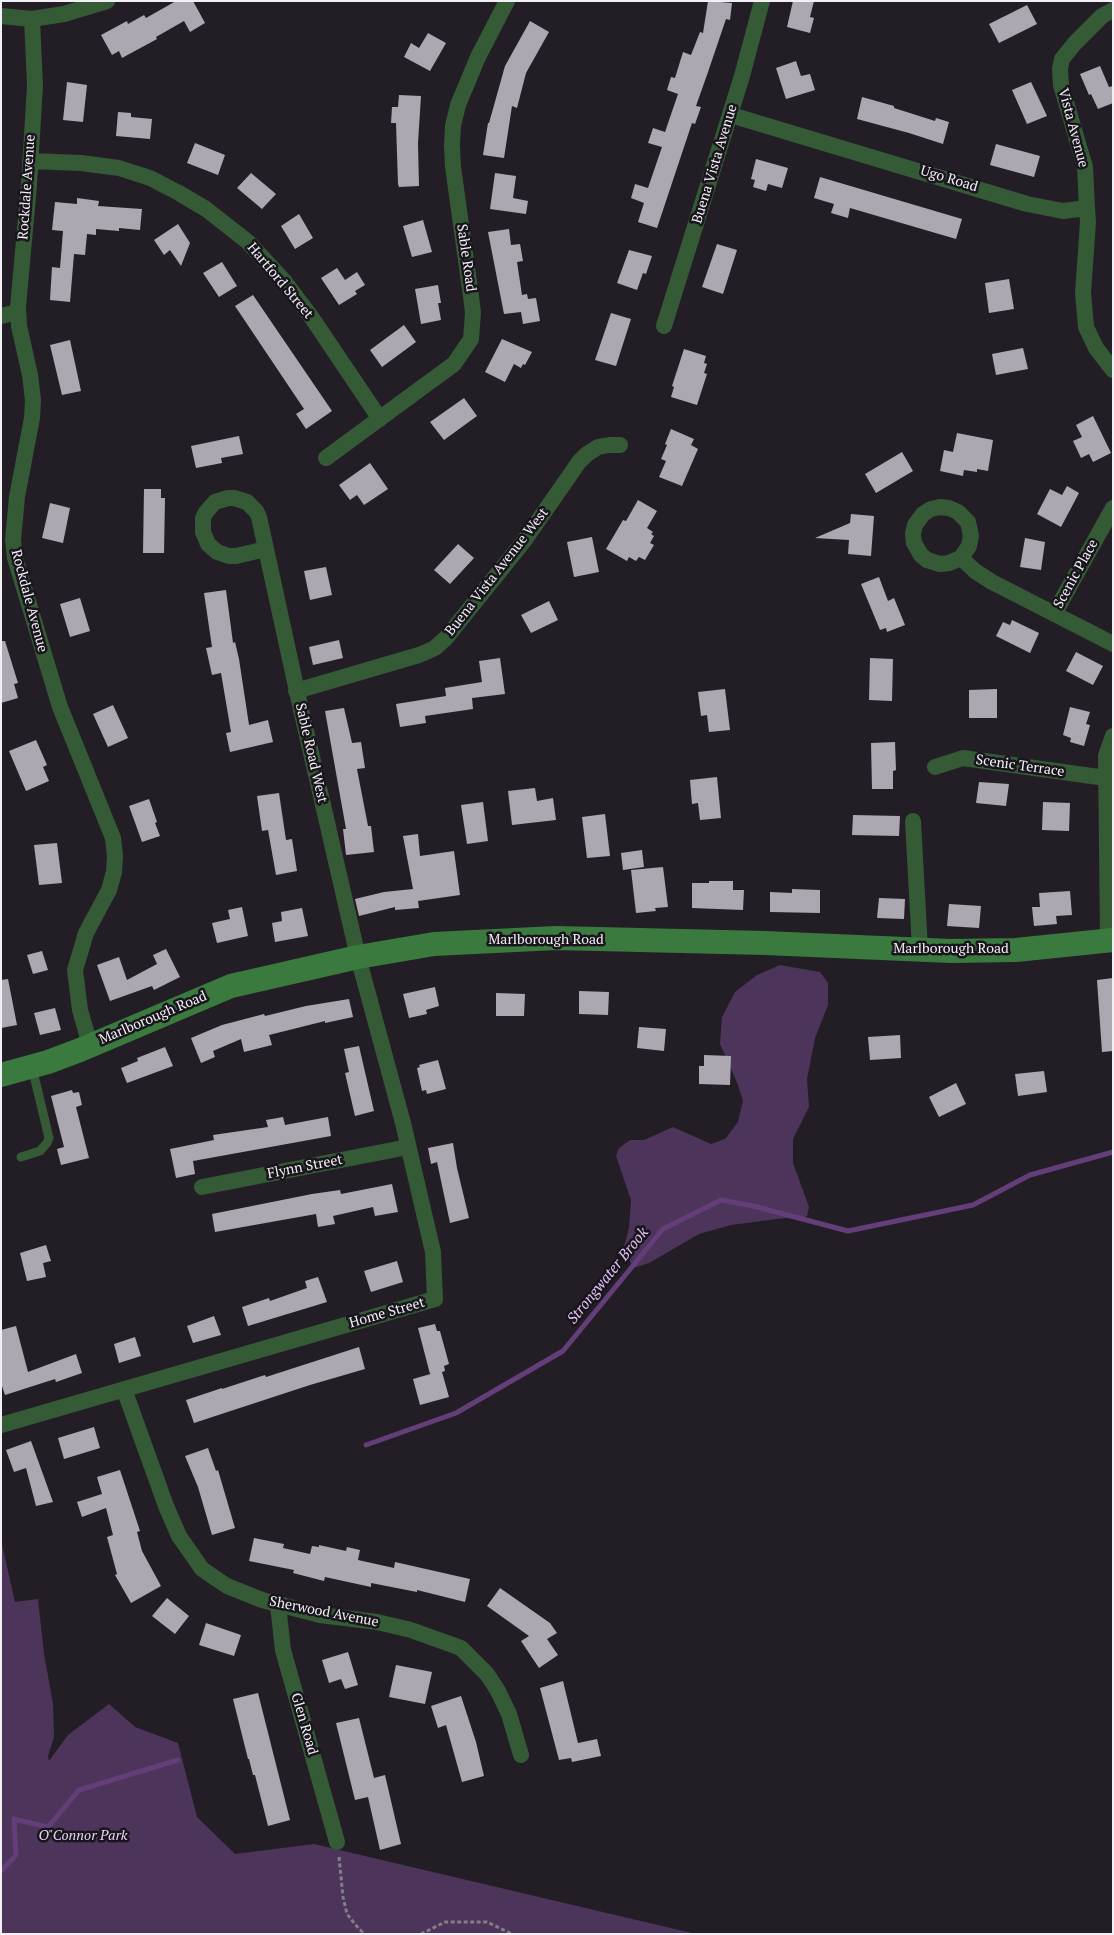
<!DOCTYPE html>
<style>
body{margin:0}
#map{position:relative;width:1114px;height:1935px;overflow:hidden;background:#231e26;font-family:"PT Serif",serif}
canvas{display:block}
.frame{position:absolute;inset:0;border:2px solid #f3f0f5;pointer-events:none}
</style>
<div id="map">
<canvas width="1114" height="1935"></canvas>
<div class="frame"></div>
</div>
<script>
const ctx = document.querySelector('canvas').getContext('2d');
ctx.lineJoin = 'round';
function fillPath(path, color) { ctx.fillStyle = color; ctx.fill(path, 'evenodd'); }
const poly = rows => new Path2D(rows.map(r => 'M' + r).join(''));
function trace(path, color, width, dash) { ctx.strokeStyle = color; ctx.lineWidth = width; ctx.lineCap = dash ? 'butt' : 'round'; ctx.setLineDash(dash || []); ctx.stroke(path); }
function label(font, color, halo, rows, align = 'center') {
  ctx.font = font + ' "PT Serif",serif'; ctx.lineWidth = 5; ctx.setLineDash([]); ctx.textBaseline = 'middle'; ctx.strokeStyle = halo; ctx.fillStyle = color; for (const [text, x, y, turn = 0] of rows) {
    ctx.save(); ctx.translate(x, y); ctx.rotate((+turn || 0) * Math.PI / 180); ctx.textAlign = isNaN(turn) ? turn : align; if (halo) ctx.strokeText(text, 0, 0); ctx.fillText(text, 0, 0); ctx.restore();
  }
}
const green = poly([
 [780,965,820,972,828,983,828,1005,815,1038,807,1079,809,1107,793,1139,793,1163,809,1207,807,1216,801,1219,785,1218,731,1225,699,1234,649,1263,633,1268,624,1247,629,1228,631,1200,616,1156,619,1148,630,1140,644,1140,673,1127,711,1144,725,1139,738,1122,743,1101,738,1085,720,1044,722,1017,735,992,757,975],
 [1,1540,15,1602,38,1599,44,1654,53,1704,54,1737,48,1756,49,1761,68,1735,109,1704,135,1727,178,1743,197,1817,235,1854,314,1844,696,1934,1,1934]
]);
const stream = poly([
 [366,1445,456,1413,563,1351,663,1229,721,1200,753,1206,848,1231,973,1205,1030,1175,1113,1152],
 [1,1871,16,1855,14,1819,48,1827,79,1790,178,1760]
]);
const building = poly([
 [176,1,193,1,205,23,190,32,184,21,156,37,157,39,122,58,119,51,112,55,101,35,127,21,128,24,144,15,146,18],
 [708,1,732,3,730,20,726,19,708,72,696,106,701,107,695,124,692,123,657,228,638,222,644,203,631,198,635,184,648,188,662,147,648,143,653,128,665,132,678,94,667,90,671,77,675,78,683,52,691,55,700,32,703,33],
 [793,1,814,1,810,17,814,18,810,33,787,27],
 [1027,5,1037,24,999,43,989,24],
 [530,21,549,32,526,73,517,108,512,106,504,158,483,155,488,123,489,123,505,66],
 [428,33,446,43,430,71,404,57,411,43,419,48],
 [796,61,801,76,810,74,815,90,786,99,776,68],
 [1100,66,1109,87,1113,86,1113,103,1098,109,1091,94,1089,95,1080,74],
 [67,82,87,85,83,122,63,120],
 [1031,82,1047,116,1027,124,1012,90],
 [399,95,421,96,418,143,419,186,399,187,398,184,396,123,391,123,392,107,398,107],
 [862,97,894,106,894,108,935,121,936,118,949,122,943,144,909,133,857,119],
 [118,112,131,113,131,117,152,119,150,139,116,136],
 [195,143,225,155,218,175,187,163],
 [996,144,1040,156,1034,177,990,165],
 [756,159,788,168,782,188,768,184,766,191,753,187,755,180,751,179],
 [251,173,276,194,262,209,237,188],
 [495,173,516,176,513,198,528,201,526,214,490,209],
 [820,177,962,219,956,239,850,208,848,218,831,213,834,204,814,198],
 [77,198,99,201,98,206,142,209,140,230,119,228,119,231,96,229,96,235,87,234,85,255,74,254,70,302,50,300,52,267,60,268,63,231,52,230,55,202,77,204],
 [299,214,313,238,295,249,281,226],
 [423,220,432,252,412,257,403,226],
 [178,224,190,243,181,266,170,250,164,255,154,240],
 [509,229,511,245,520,244,523,261,517,262,522,295,527,294,528,299,536,298,540,321,523,324,521,312,504,314,488,232],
 [717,244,737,250,723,294,702,287],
 [629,250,652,256,646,274,643,273,637,290,617,283],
 [222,262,237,286,219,297,203,273],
 [337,268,345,280,357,272,365,285,355,291,357,294,339,305,321,278],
 [1009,279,1014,309,989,313,985,283],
 [438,285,441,303,438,303,441,320,421,324,415,289],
 [253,295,332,411,306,429,296,414,304,409,235,306],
 [611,313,631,319,616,366,595,360],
 [404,325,416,342,382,367,370,350],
 [502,339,532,352,525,365,523,364,521,368,514,364,505,382,485,372],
 [70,340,81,391,62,395,50,345],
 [1023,348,1028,369,996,375,992,354],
 [684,349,706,356,704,363,707,364,704,373,707,374,697,405,671,397,674,387,672,386],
 [464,398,477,416,444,440,430,422],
 [1093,416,1111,453,1093,462,1089,454,1081,458,1073,441,1082,437,1076,425],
 [671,429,694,439,691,445,698,449,682,486,659,477,666,461,661,459,667,445,665,444],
 [957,433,993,440,988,471,977,469,977,472,964,470,963,476,940,471,944,450,953,452],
 [239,436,243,454,221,458,222,463,196,468,191,446],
 [902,452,913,471,876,493,865,474],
 [370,463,388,489,364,505,357,495,350,500,339,485],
 [1067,486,1079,493,1061,527,1037,514,1050,489,1062,495],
 [144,489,161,489,161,498,165,498,164,553,143,553],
 [638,500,657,511,647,528,653,532,651,534,654,536,650,543,654,545,645,560,639,557,636,561,629,557,627,561,606,549,623,520,626,521],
 [50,503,70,508,63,543,42,538],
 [851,514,874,516,871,556,848,554,849,540,815,538,850,523],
 [592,537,599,572,574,577,567,542],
 [1025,538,1045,542,1041,570,1020,567],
 [458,544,474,558,450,584,434,570],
 [326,567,332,595,310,600,304,571],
 [879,577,888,601,894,598,905,625,887,632,886,628,880,630,861,584],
 [226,590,233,643,235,642,239,659,249,725,268,720,273,742,230,752,226,733,231,732,221,673,212,675,206,648,212,647,204,593],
 [80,598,90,631,70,637,60,604],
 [549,601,558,620,531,633,521,615],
 [1012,620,1039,633,1030,653,996,636,1003,622,1010,625],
 [339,640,343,658,313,665,309,647],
 [1,641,5,641,18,683,14,684,18,698,1,703],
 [1076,652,1103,666,1093,685,1066,671],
 [500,658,505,694,472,698,473,709,425,716,426,723,400,727,396,704,446,696,445,688,482,682,479,661],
 [870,658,893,659,892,701,869,700],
 [725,689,730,730,709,732,707,715,701,716,698,692],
 [997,689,997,718,969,718,969,690],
 [113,705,128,738,108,747,93,714],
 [1070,707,1090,712,1086,724,1090,725,1084,746,1070,742,1071,738,1063,735],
 [344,708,352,743,361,742,365,768,357,769,368,826,371,826,374,852,346,855,343,829,346,829,325,711],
 [36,740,47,765,43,767,49,781,26,791,9,751],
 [895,742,896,770,893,771,893,789,872,789,871,743],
 [717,777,721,818,700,820,698,803,692,804,690,780],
 [979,782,1009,784,1006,806,976,803],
 [535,788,537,801,553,798,556,820,512,825,508,791],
 [279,793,286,840,292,839,297,871,276,875,268,830,262,831,257,796],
 [149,799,157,822,155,823,160,836,142,842,129,806],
 [483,802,488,841,467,844,461,805],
 [1043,802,1070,803,1069,831,1042,830],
 [605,814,610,856,587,858,582,817],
 [853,815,900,816,899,836,852,835],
 [418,834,420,856,454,851,460,895,418,901,419,908,395,910,395,907,359,916,355,899,384,892,413,889,403,836],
 [57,843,62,883,39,885,34,845],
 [642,850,644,867,623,870,621,853],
 [663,867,668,907,655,908,656,911,636,913,631,870],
 [709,881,733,881,733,890,744,890,743,910,692,908,692,883,709,883],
 [792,889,820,890,820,913,770,912,770,892,792,893],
 [1070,891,1072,915,1056,916,1057,924,1034,926,1032,907,1040,907,1039,893],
 [879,898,905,899,904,919,877,918],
 [949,904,981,906,979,928,947,926],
 [242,907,248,936,217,943,212,923,230,919,228,910],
 [302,908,308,936,275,942,272,923,282,921,281,912],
 [166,949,180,977,154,990,152,986,110,1001,97,965,119,957,127,980,157,964,153,955],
 [42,951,48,970,33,974,27,955],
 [1113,978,1113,1051,1102,1052,1097,980],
 [8,979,17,1025,1,1028,1,980],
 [435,987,439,1006,426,1010,427,1014,409,1018,403,994],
 [579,991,609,992,608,1015,579,1014],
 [496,993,525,994,524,1016,496,1016],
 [349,999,353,1017,325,1023,325,1021,269,1035,272,1045,244,1052,241,1039,213,1051,215,1057,201,1063,191,1038,222,1025,264,1014,265,1016,306,1006],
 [55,1008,61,1030,40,1035,34,1013],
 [639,1027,666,1029,664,1051,637,1048],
 [900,1035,901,1058,870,1060,868,1037],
 [359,1046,374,1111,355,1116,345,1073,349,1072,344,1049],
 [165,1047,173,1066,127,1083,121,1068,138,1061,137,1058],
 [704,1055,731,1056,730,1085,699,1084,699,1066,704,1066],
 [438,1060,446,1089,427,1094,426,1090,422,1091,417,1068,420,1067,419,1065],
 [1044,1071,1047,1092,1018,1096,1015,1074],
 [956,1083,966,1104,939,1117,929,1097],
 [72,1090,73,1093,79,1092,82,1105,76,1107,89,1158,61,1165,57,1149,64,1147,51,1096],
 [283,1117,285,1125,328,1117,331,1136,193,1161,195,1174,176,1178,170,1149,214,1140,213,1135,268,1127,266,1120],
 [453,1143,457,1168,469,1218,450,1223,437,1162,431,1164,428,1148],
 [392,1184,398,1212,375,1216,373,1207,333,1216,335,1224,318,1227,316,1214,215,1232,212,1214,312,1194,340,1190,341,1194],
 [46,1245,51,1261,43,1263,46,1277,27,1281,20,1253],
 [397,1261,403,1282,371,1292,364,1271],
 [318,1277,327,1302,248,1326,242,1307,269,1298,270,1301,307,1288,305,1281],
 [214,1316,221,1335,193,1343,187,1326],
 [435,1324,437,1331,440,1331,449,1364,444,1366,445,1371,442,1372,449,1397,420,1405,413,1379,434,1373,430,1374,418,1328],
 [16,1326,28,1372,76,1354,82,1373,56,1382,55,1379,5,1395,1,1383,1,1330],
 [135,1337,141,1356,119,1363,114,1344],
 [359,1347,365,1369,310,1385,194,1423,186,1400,222,1388,222,1389,265,1375,266,1377],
 [94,1427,100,1448,64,1459,58,1438],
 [31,1441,53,1502,36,1506,26,1468,14,1472,6,1450],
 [208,1448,216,1471,218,1470,235,1528,212,1535,198,1487,185,1456],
 [120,1470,140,1531,137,1532,142,1551,161,1586,131,1603,115,1575,117,1574,107,1537,113,1535,106,1508,82,1517,77,1502,102,1494,97,1477],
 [254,1538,284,1544,283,1548,310,1554,312,1546,319,1547,319,1545,346,1551,347,1547,360,1550,358,1560,394,1568,395,1562,470,1579,465,1602,417,1590,417,1592,371,1583,371,1587,325,1577,324,1581,293,1573,294,1570,249,1561],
 [500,1588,550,1623,557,1633,547,1639,558,1655,539,1668,521,1641,529,1636,487,1606],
 [167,1598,189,1616,175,1634,152,1616],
 [206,1623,241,1635,234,1656,199,1645],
 [348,1652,358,1685,345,1689,341,1679,329,1683,322,1660],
 [396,1665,432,1672,425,1704,389,1697],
 [563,1681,578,1743,597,1739,601,1756,572,1762,571,1758,559,1760,540,1688],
 [258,1693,290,1820,268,1826,255,1775,253,1775,249,1759,248,1759,233,1699],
 [461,1696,476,1742,484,1776,462,1782,446,1725,438,1728,431,1706],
 [359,1718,374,1778,385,1775,401,1844,380,1850,368,1797,355,1800,336,1723]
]);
const path = poly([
 [339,1857,343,1897,347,1914,359,1929,365,1934],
 [421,1934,445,1922,487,1922,512,1934]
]);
const lane = poly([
 [21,1157,40,1151,47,1143,49,1138,32,1067]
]);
const street = poly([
 [1,16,32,19,64,14,107,1],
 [32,19,35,86,29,185,18,307,19,326,30,375,33,400,32,418,17,497,13,540,15,558,60,707,113,838,115,856,114,872,109,890,86,933,75,970,80,1010,90,1045],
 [731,115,1027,204,1063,211,1087,208,1088,222,1083,293,1086,327,1096,348,1113,370],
 [30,161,81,163,119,168,150,178,179,193,206,209,248,242,285,282,312,318,380,419],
 [1087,208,1085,167,1061,85,1060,69,1062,59,1075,43,1102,16,1113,10],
 [1,316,18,312],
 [664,326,742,76,762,1],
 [326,458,454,364,471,339,473,313,471,296,453,167,452,145,453,126,458,105,478,57,507,1],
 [961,558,949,563,940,564,927,560,921,555,914,543,913,534,915,525,923,514,931,509,940,507,949,508,958,512,968,522,971,536,969,546,961,558,975,571,992,582,1113,644],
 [1054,614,1113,508],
 [296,691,419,655,435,648,446,638,524,541,579,462,587,454,598,447,609,445,620,445],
 [935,767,963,758,1106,778],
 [913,821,920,949],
 [1108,941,1106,756,1113,736],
 [202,1187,408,1147],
 [124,1389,166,1506,179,1536,202,1569,227,1586,262,1600,320,1615,377,1622,411,1630,461,1648,487,1674,498,1691,509,1714,521,1755],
 [1,1425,435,1299,433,1252,403,1123,358,957,300,705,266,549,259,517,256,511,247,502,234,498,228,498,215,502,206,512,203,518,203,532,208,544,217,552,229,556,236,556,266,549],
 [278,1605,283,1650,337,1842]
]);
const secondary = poly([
 [1,1075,48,1062,80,1050,231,986,358,957,434,944,556,938,765,943,951,951,1016,950,1113,940]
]);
const streetNames = [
 ["Vista Avenue",1073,128,75],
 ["Buena Vista Avenue",715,164,-73],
 ["Ugo Road",949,179,17],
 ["Rockdale Avenue",27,187,-86],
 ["Sable Road",466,258,82],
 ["Hartford Street",280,281,50],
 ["Buena Vista Avenue West",497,572,-52],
 ["Scenic Place",1076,574,-61],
 ["Rockdale Avenue",29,601,75],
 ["Sable Road West",311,753,77],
 ["Scenic Terrace",1020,766,8],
 ["Marlborough Road",546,940],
 ["Marlborough Road",951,949],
 ["Marlborough Road",153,1018,-23],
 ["Flynn Street",305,1167,-11],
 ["Home Street",387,1313,-16],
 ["Sherwood Avenue",324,1612,11],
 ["Glen Road",304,1724,74]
];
const parkNames = [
 ["O\"Connor Park",83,1836]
];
const waterNames = [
 ["Strongwater Brook",608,1276,-51]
];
fillPath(green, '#4d345a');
trace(stream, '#643e78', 5);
fillPath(building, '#ada7b1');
trace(path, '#827e85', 3, [4, 2.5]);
trace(lane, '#345a36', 9);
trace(street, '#345a36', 16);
trace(secondary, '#3b7a3f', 24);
label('14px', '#f3f0f5', '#19151c', streetNames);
label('italic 14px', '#e9d3f6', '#19151c', parkNames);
label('italic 15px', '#e3c2f6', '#19151c', waterNames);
</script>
